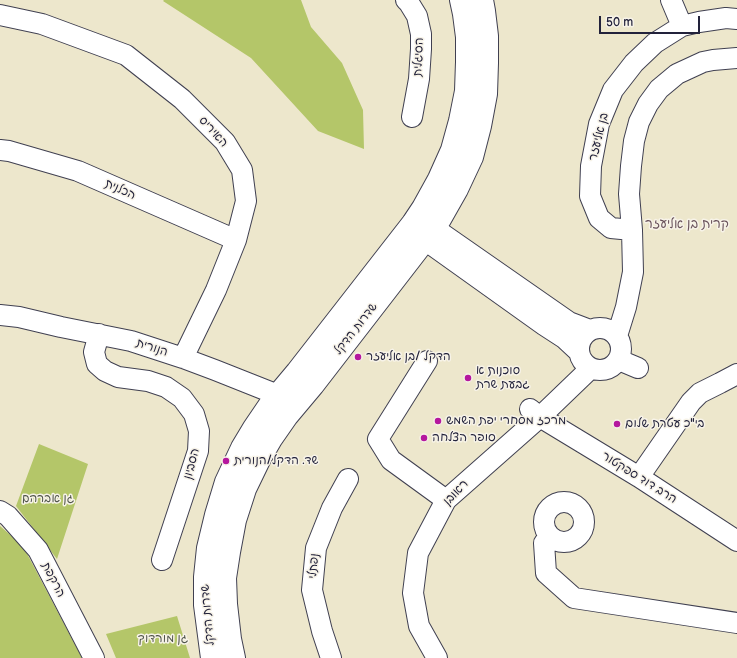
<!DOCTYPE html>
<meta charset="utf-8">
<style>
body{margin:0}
#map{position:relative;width:737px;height:658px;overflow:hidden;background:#ede7cc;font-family:"Balsamiq Sans",sans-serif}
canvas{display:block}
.scale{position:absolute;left:599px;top:16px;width:101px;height:18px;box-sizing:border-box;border:2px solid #22223b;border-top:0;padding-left:5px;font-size:12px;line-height:14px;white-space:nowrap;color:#22223b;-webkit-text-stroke:3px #f7f3e8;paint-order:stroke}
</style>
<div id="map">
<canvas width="737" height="658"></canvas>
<div class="scale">50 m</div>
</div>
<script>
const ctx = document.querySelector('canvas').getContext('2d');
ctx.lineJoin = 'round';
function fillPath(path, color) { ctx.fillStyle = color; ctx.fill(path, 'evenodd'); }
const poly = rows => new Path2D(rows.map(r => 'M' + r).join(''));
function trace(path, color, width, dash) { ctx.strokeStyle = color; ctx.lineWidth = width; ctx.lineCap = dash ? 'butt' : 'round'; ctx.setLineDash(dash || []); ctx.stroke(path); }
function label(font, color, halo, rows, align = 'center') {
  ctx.font = font + ' "Balsamiq Sans","Playpen Sans Hebrew",sans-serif'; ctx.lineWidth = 3; ctx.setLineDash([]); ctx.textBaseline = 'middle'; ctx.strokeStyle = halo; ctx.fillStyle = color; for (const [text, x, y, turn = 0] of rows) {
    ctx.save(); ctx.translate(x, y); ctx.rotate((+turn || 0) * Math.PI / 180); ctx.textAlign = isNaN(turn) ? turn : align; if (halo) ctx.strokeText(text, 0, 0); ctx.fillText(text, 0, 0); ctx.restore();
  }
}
const green = poly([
 [164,0,301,0,311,27,342,63,363,110,364,149,318,131,251,58,163,1],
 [39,444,88,464,57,559,16,506],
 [0,526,23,546,82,658,0,658],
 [177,616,190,658,116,658,106,634]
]);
const minor = poly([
 [406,0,409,3,417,16,421,34,421,49,419,79,412,117],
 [671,0,682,26],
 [0,15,42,24,126,55,182,99,225,142,242,170,246,201,236,240,216,290,183,358],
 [0,150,9,151,78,171,236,240],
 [418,224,434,228,569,322,590,330],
 [416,227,425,240,544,325,564,338,579,352],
 [632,230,611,228,599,218,590,196,591,166,599,124,613,90,634,63,655,43,682,26,699,22,726,18,737,19],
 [0,315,19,317,61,327,131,341,183,358,215,370,278,395,290,402],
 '579 349a21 21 0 1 1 42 0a21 21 0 1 1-42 0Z',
 [99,334,94,352,97,364,105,371,118,377,148,381,166,387,182,398,194,414,199,431,198,451,162,560],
 [617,336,626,307,633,272,632,230,629,194,631,166,634,141,639,122,648,104,659,89,677,74,703,62,713,60,737,58],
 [619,360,638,368],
 [427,361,378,439,391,460,446,500],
 [530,409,540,417,639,477,737,541],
 [639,477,691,402,700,393,720,383,737,374],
 '544 522a20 20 0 1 1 40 0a20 20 0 1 1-40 0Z',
 [0,511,8,516,38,550,94,658],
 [550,536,544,543,546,573,574,598,737,623],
 [331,658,322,631,312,590,316,548,332,508,348,479],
 [437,658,419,626,413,593,418,553,446,500,540,417,591,368]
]);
const major = poly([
 [212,658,205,605,205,577,208,548,216,515,226,482,242,448,254,428,271,403,297,372,413,223,423,208,439,179,452,150,460,121,466,91,467,62,467,37,464,14,461,0],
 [234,658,230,639,226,604,225,578,229,552,235,520,245,489,260,458,271,439,287,416,313,385,425,240,440,219,457,189,472,157,480,126,486,94,487,63,487,36,484,11,482,0]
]);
const markers = [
 [358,357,4,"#b5179e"],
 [468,378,4,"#b5179e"],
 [438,421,4,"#b5179e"],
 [617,424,4,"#b5179e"],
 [424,438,4,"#b5179e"],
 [226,461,4,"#b5179e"]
];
const streetNames = [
 ["הסיגלית",419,57,-87],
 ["האיריס",213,132,48],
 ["בן אליעזר",599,137,-76],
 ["הכלנית",120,190,24],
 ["שדרות הדקל",356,329,-52],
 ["הנורית",152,348,18],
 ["הסביון",192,464,-75],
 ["הרב דוד ספקטור",639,478,32],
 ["ראובן",456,493,-46],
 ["נפתלי",314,566,-85],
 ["הרקפת",53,580,63],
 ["שדרות הדקל",208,615,-95]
];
const poiNames = [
 ["הדקל /בן אליעזר",366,357],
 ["סוכנות א",476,371],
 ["גבעת שרת",476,385],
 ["מרכז מסחרי יפת השמש",446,421],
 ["בי\"כ עטרת שלום",625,424],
 ["סופר הצלחה",432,438],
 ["שד. הדקל/הנורית",234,461]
];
const parkNames = [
 ["גן אברהם",48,499],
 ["גן מורדוך",163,639]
];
const neighbourhoodNames = [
 ["קרית בן אליעזר",687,225]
];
fillPath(green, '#b4c669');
trace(minor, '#404051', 22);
trace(major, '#404051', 24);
trace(minor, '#fff', 20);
trace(major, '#fff', 22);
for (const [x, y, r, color] of markers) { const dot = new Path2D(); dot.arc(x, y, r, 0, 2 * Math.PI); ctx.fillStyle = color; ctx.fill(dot); trace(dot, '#f7f3e8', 1.5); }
label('12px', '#22223b', '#f7f3e8', streetNames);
label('12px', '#22223b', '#f7f3e8', poiNames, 'left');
label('12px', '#4e5349', '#f7f3e8', parkNames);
label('13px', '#68515a', '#f7f3e8', neighbourhoodNames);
</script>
